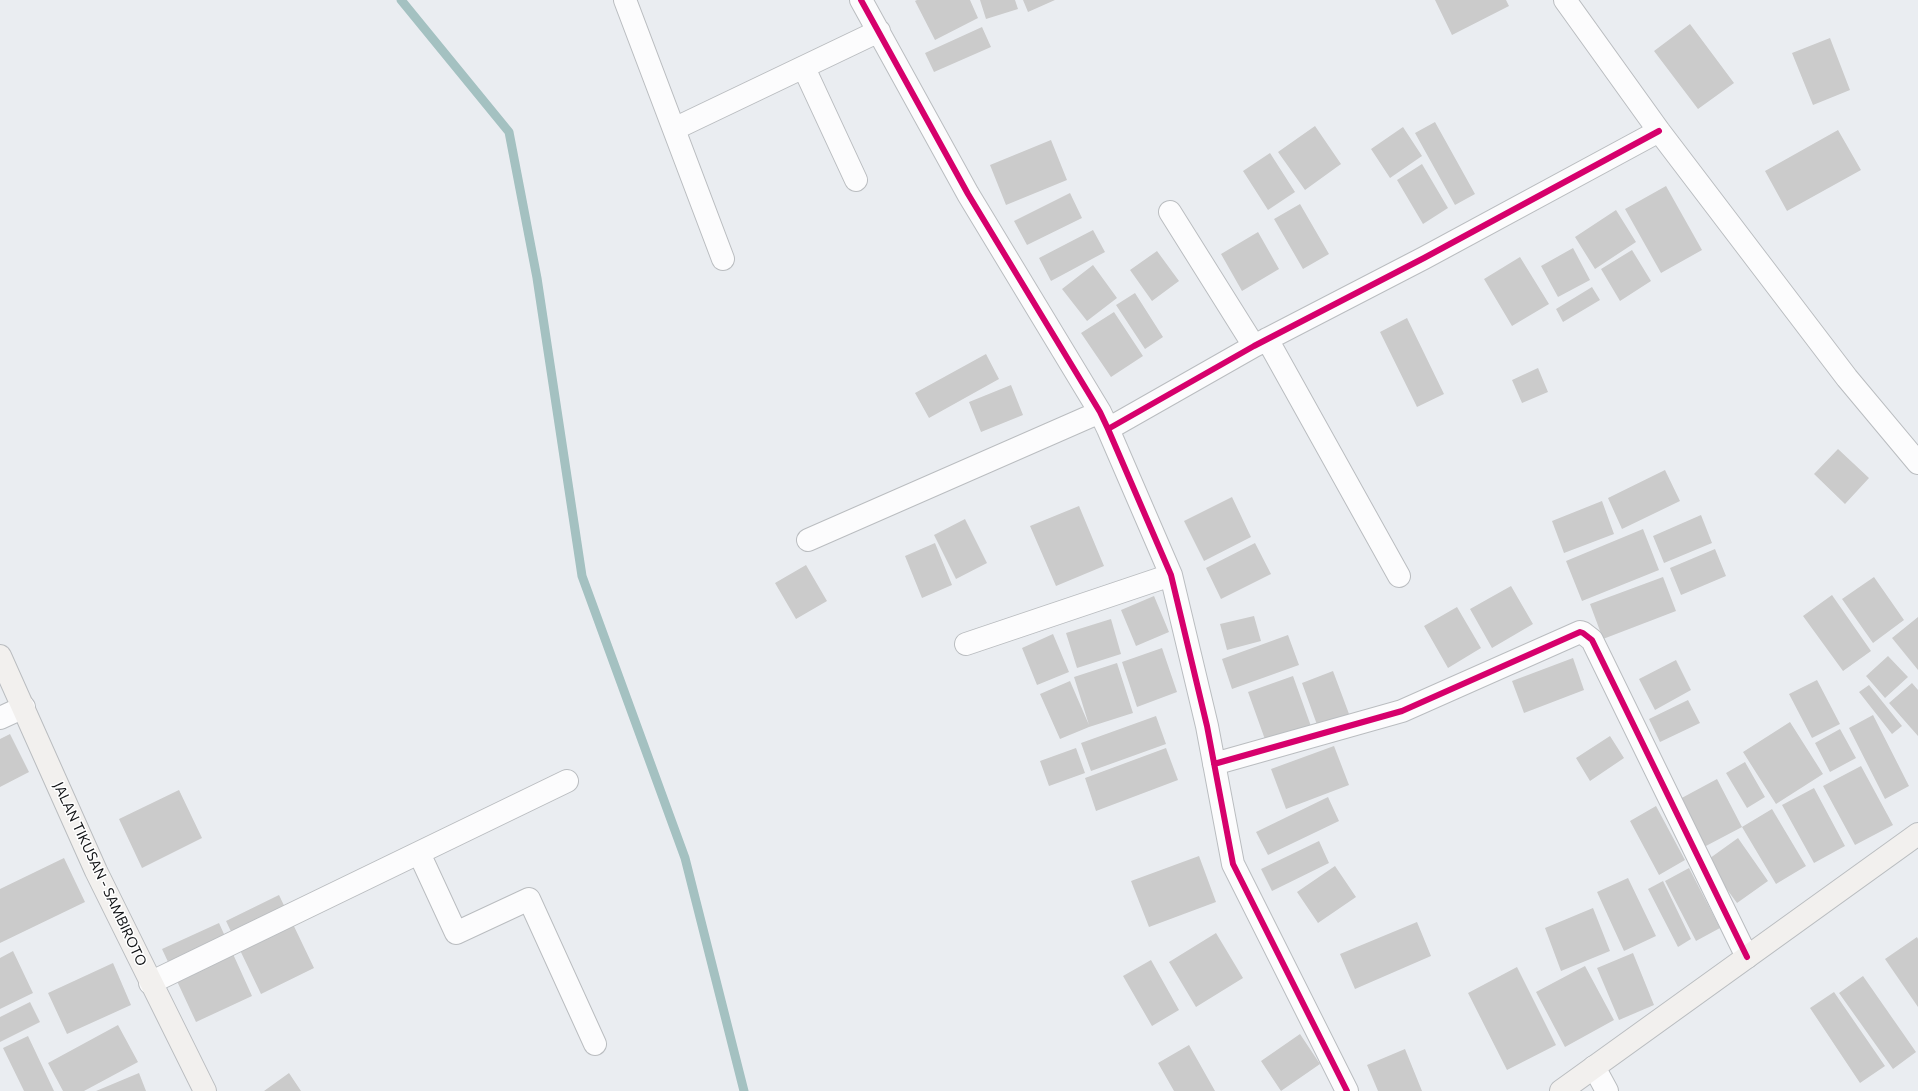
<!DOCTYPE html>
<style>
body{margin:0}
canvas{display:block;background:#eaedf1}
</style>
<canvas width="1918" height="1091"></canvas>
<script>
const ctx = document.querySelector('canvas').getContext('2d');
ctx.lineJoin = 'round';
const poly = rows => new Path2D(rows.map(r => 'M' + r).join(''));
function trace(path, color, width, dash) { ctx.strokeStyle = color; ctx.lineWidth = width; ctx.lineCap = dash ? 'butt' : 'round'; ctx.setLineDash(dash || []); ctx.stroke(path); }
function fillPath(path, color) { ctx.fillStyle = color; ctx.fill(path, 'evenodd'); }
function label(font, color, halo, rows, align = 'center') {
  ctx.font = font + ' Commissioner,sans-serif'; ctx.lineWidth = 3; ctx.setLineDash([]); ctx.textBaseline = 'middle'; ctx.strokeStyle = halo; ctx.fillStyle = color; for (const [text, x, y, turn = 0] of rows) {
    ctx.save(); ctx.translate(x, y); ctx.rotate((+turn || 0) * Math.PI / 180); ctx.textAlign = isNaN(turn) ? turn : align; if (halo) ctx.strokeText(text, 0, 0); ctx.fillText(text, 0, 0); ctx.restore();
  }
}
const stream = poly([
 [401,0,509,132,537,278,582,576,685,858,744,1091]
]);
const building = poly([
 [917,0,970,0,978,18,935,40,915,1],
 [980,0,1015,0,1018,9,986,19],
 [1023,0,1055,0,1028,12],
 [1435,0,1506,0,1509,6,1452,35],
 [1690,24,1734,83,1698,109,1654,51],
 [982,27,991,47,934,72,925,53],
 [1830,38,1850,90,1813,105,1792,53],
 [1435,122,1475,194,1455,205,1415,133],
 [1315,126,1341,164,1305,190,1278,152],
 [1403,127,1422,156,1390,178,1371,149],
 [1838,130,1861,170,1787,211,1765,171],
 [1051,140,1067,180,1006,205,990,165],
 [1270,153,1295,192,1268,210,1243,171],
 [1422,164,1448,208,1423,224,1397,180],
 [1666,186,1702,250,1661,273,1625,209],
 [1070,193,1082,218,1027,245,1014,221],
 [1300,204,1329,254,1303,269,1274,219],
 [1616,210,1636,242,1595,269,1575,237],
 [1093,230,1105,252,1051,281,1039,258],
 [1258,232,1279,269,1242,291,1221,254],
 [1573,248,1590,280,1558,297,1541,266],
 [1632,250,1651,281,1620,301,1601,269],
 [1157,251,1179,281,1152,301,1130,270],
 [1520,257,1549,304,1512,326,1484,279],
 [1093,265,1117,298,1087,321,1062,289],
 [1592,287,1600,300,1563,322,1556,309],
 [1135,293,1163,337,1145,349,1116,305],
 [1114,312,1143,356,1111,377,1081,333],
 [1407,318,1444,394,1417,407,1380,332],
 [986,354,999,379,929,418,915,393],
 [1538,368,1548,392,1522,403,1512,380],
 [1011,385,1023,415,981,432,969,402],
 [1838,449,1869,478,1845,504,1814,474],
 [1665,470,1680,501,1622,529,1608,498],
 [1232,497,1251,537,1204,561,1184,521],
 [1602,501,1614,534,1564,553,1552,521],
 [1079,506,1104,566,1056,586,1030,526],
 [1701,515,1712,543,1664,563,1653,536],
 [965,519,987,563,956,579,934,535],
 [1643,529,1659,570,1582,601,1566,561],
 [935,543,952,585,922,598,905,556],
 [1255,543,1271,574,1221,599,1206,568],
 [1715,549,1726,576,1681,595,1670,568],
 [806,565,827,601,796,619,775,583],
 [1663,577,1676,611,1603,639,1590,604],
 [1874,577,1904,620,1873,643,1842,599],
 [1511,586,1533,624,1492,648,1470,609],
 [1832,595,1871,651,1843,671,1803,616],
 [1154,596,1169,632,1136,646,1121,610],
 [1457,607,1481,648,1448,668,1424,626],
 [1254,616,1261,641,1227,650,1220,624],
 [1918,617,1918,670,1892,638],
 [1111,619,1121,654,1077,668,1066,633],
 [1053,634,1069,672,1037,685,1022,648],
 [1288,635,1299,665,1232,689,1222,659],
 [1162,648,1177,692,1137,707,1122,662],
 [1888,656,1908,677,1885,698,1866,676],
 [1573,658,1584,690,1524,713,1512,681],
 [1676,660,1691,690,1655,710,1639,679],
 [1117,663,1133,713,1089,727,1060,739,1040,694,1070,681,1089,725,1074,677],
 [1333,671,1352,722,1320,733,1302,683],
 [1293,676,1312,729,1267,745,1248,692],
 [1817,680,1840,724,1812,738,1789,694],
 [1912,683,1918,690,1918,736,1889,703],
 [1869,685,1902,726,1892,734,1859,692],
 [1688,700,1700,723,1660,742,1649,719],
 [1873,715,1909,786,1885,799,1849,728],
 [1156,716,1166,744,1091,771,1081,743],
 [1790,722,1823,774,1776,804,1743,752],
 [1840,729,1856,758,1830,772,1815,743],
 [10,734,29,772,0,787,0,739],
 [1610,736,1624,758,1590,781,1576,758],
 [1334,746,1349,785,1286,809,1271,769],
 [1076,748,1085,773,1049,786,1040,761],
 [1166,748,1178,780,1096,811,1085,778],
 [1745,762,1765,797,1747,808,1726,773],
 [1861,766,1893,825,1855,845,1823,786],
 [1717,779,1742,827,1704,847,1678,800],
 [1814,788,1845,846,1814,863,1782,805],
 [179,790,202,838,142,868,119,819],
 [1328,797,1339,821,1268,855,1256,832],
 [1656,806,1685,860,1659,875,1630,821],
 [1772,809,1806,866,1776,884,1742,827],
 [1738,838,1768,881,1737,903,1706,861],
 [1319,841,1329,863,1272,891,1261,869],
 [1199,856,1216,902,1149,927,1131,881],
 [64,858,85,902,0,943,0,889],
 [1335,866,1356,897,1318,923,1297,892],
 [1689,868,1720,928,1696,941,1665,881],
 [1628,878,1656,936,1624,951,1597,892],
 [1663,881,1691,939,1678,947,1648,889],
 [279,895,314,968,261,994,226,921],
 [1593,908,1610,951,1561,971,1545,928],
 [1417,922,1431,956,1355,989,1340,954],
 [219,923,252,996,196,1022,162,949],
 [1216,933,1243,978,1196,1007,1169,962],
 [1917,937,1918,939,1918,1007,1885,959],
 [13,951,33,993,0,1009,0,958],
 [1633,953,1654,1005,1619,1020,1597,968],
 [1151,960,1179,1010,1152,1026,1123,976],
 [113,963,131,1005,67,1034,48,993],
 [1585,966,1614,1020,1565,1047,1536,992],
 [1517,967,1556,1045,1507,1070,1468,993],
 [1863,976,1916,1052,1893,1069,1839,993],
 [1834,992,1885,1066,1860,1083,1810,1008],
 [30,1002,40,1022,0,1042,0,1017],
 [118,1025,138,1062,84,1091,63,1091,48,1063],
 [1300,1034,1320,1064,1281,1091,1261,1061],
 [28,1036,54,1091,24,1091,3,1048],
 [1189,1045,1215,1091,1174,1091,1158,1063],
 [1405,1049,1422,1091,1378,1091,1367,1065],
 [139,1073,146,1091,96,1091],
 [289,1073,301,1091,264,1091]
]);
const street = poly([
 [625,0,723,259],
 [861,0,968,194,1100,412,1108,429,1171,575,1207,726,1233,864,1347,1091],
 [1565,0,1659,131,1847,378,1918,463],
 [804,68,856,180],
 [674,129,879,31],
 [1170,212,1254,346],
 [1267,339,1399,576],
 [1108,429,1254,346,1424,258,1659,131],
 [808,540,1100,412],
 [966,644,1171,575],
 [0,718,24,707],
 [1214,764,1402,711,1580,632,1583,633,1592,640,1747,957],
 [419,853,456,933,529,899,595,1044],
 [150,983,567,781],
 [1594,1067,1607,1091]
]);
const secondary = poly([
 [0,656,96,871,205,1091],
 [1561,1091,1918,834]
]);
const cycleway = poly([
 [861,0,968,194,1100,412,1108,429,1171,575,1207,726,1233,864,1347,1091],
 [1108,429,1254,346,1424,258,1659,131],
 [1214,764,1402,711,1580,632,1583,633,1592,640,1747,957]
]);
const streetNames = [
 ["JALAN TIKUSAN - SAMBIROTO",100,874,65]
];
trace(stream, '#a4c1c1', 9);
fillPath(building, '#cbcbcb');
trace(street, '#babdc0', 24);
trace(secondary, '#babdc0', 24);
trace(street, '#fcfcfd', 22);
trace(secondary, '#f2f0ee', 22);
trace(cycleway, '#d6006c', 6);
label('14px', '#121417', '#fff', streetNames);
</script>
